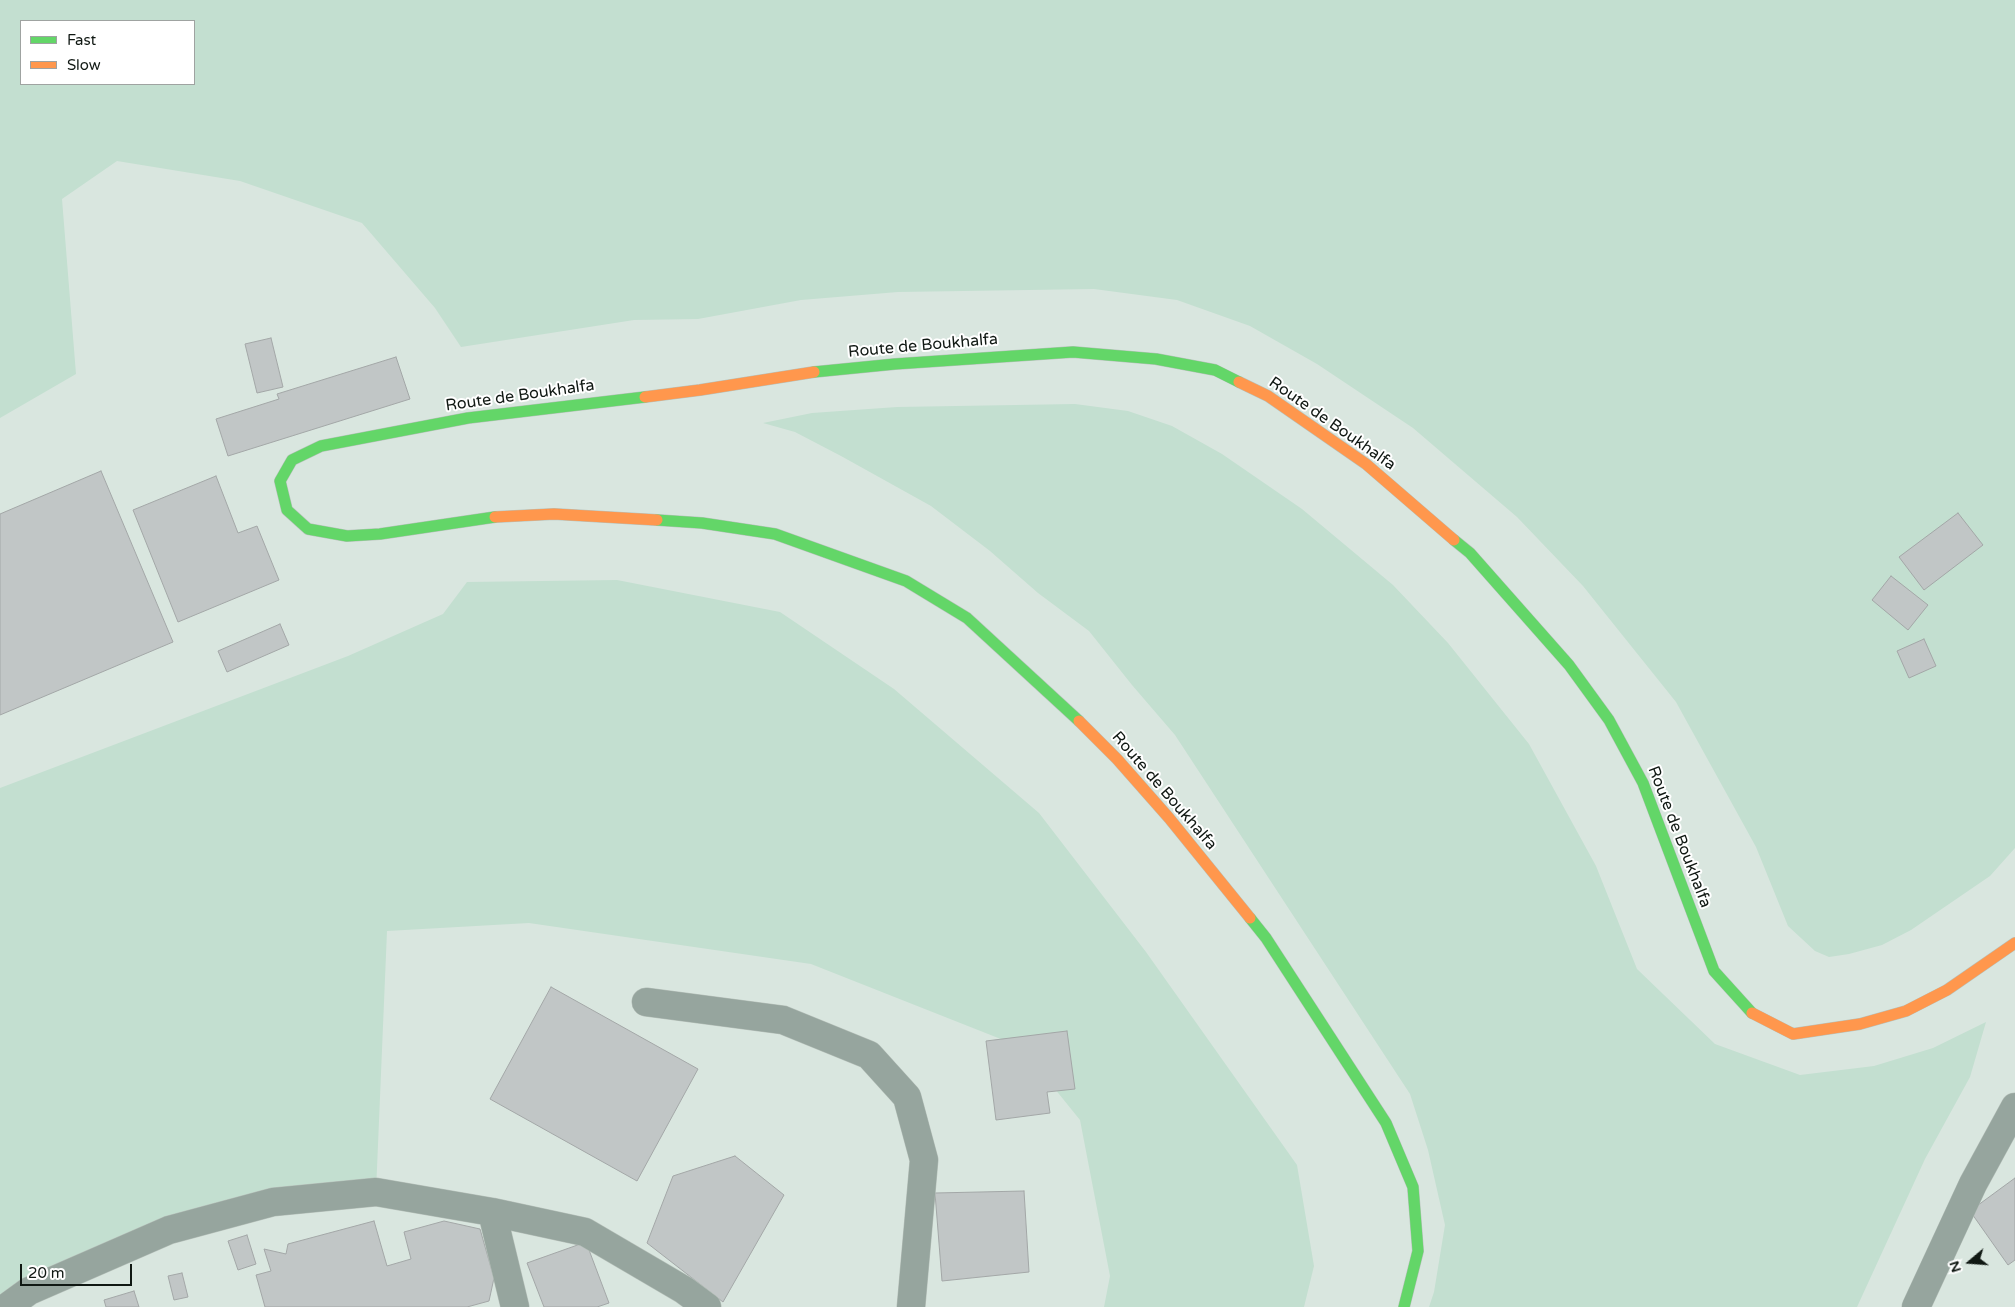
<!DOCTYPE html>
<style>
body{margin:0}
#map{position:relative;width:2015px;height:1307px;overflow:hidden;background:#d9e6df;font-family:"Varela Round",sans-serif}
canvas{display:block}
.legend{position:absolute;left:20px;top:20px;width:175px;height:65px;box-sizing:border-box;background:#fff;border:1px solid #9fa3a1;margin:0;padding:6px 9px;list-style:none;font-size:15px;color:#101813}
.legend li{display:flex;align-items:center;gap:10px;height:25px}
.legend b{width:25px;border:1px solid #9fa3a1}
.north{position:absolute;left:1945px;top:1237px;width:50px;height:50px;-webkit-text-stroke:4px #fff;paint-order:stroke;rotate:252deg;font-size:14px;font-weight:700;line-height:20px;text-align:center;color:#101813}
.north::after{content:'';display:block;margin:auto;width:18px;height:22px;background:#101813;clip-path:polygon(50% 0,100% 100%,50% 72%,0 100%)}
.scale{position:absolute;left:20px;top:1264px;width:112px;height:22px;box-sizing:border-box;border:2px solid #101813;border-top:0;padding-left:6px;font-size:15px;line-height:18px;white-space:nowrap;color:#101813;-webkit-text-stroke:4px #fff;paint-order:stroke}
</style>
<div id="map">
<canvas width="2015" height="1307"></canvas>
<ul class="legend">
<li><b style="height:6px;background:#63d668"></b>Fast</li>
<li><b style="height:6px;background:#ff974d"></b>Slow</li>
</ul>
<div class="north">N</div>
<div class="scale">20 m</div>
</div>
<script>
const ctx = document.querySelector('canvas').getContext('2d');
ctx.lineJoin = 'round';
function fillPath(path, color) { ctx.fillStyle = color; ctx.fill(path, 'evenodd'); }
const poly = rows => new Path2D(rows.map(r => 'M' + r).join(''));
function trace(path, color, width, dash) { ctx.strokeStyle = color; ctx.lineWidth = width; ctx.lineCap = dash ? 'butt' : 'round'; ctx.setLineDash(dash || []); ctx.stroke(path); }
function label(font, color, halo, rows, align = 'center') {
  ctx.font = font + ' "Varela Round",sans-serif'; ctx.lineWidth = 4; ctx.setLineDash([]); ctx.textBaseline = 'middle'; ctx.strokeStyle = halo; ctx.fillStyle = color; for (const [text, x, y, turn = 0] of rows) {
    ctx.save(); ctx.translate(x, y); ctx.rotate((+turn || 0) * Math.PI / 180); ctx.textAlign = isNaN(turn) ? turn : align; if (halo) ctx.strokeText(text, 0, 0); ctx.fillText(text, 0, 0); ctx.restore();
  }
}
const green = poly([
 [0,0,2015,0,2015,848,1990,876,1911,930,1882,945,1849,954,1829,957,1815,951,1788,926,1756,847,1676,702,1583,586,1517,517,1413,428,1317,364,1250,326,1177,300,1094,289,898,292,801,300,698,319,634,320,461,347,435,308,362,223,240,181,117,161,62,199,76,374,0,418],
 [21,21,194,21,194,84,21,84],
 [1075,404,1128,411,1172,426,1222,454,1302,509,1393,585,1448,643,1529,744,1596,866,1637,969,1715,1044,1800,1075,1874,1066,1933,1048,1986,1022,1970,1077,1925,1159,1857,1307,1429,1307,1434,1292,1445,1225,1428,1150,1410,1094,1175,735,1132,685,1089,631,1038,593,990,551,931,506,841,456,795,432,763,423,812,413,897,407],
 [617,580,780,612,894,689,1039,813,1146,952,1297,1165,1314,1266,1304,1307,1104,1307,1110,1276,1080,1120,1021,1047,811,964,529,923,387,931,376,1192,273,1202,0,1307,0,788,348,656,443,614,467,582]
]);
const building = poly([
 [271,338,283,387,257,393,245,344,271,338],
 [396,357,410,399,228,456,216,419,279,399,277,394,396,357],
 [101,471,173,642,0,715,0,514,101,471],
 [216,476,238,533,257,526,279,580,178,622,133,510,216,476],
 [1958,513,1983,545,1924,590,1899,557,1958,513],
 [1891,576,1928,605,1908,630,1872,600,1891,576],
 [280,624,289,645,227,672,218,651,280,624],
 [1924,639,1936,666,1909,678,1897,651,1924,639],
 [551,987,698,1069,637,1181,490,1099,551,987],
 [1067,1031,1075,1089,1047,1092,1050,1113,996,1120,986,1041,1067,1031],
 [735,1156,784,1195,723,1302,647,1243,673,1176,735,1156],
 [2015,1178,2015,1260,2008,1265,1970,1211,2015,1178],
 [1024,1191,1029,1272,942,1281,935,1193,1024,1191],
 [374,1221,387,1266,411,1259,404,1232,444,1221,480,1229,494,1278,489,1301,467,1307,265,1307,256,1275,271,1271,264,1249,286,1254,288,1244,374,1221],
 [247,1235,256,1264,238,1270,228,1241,247,1235],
 [586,1242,609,1303,597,1307,544,1307,527,1263,586,1242],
 [182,1273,188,1297,174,1300,168,1276,182,1273],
 [134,1291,139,1307,106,1307,104,1300,134,1291]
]);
const street = poly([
 [646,1002,783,1020,869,1055,907,1097,924,1160,911,1307],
 [492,1212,515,1307],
 [7,1307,29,1291,169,1230,273,1202,376,1192,492,1212,585,1232,684,1290,707,1307],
 [1916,1307,1973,1184,2015,1107]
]);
const fast = poly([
 [814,372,895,364,1073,352,1156,359,1215,370,1239,382],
 [495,517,380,534,347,536,308,529,287,510,280,481,292,460,321,446,468,418,645,397],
 [657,520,702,523,775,534,906,581,967,618,1079,721],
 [1454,540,1470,553,1569,665,1609,720,1643,783,1714,971,1752,1013],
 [1250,918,1266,938,1386,1123,1413,1187,1418,1251,1404,1307]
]);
const slow = poly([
 [1239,382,1268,396,1366,464,1454,540],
 [645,397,700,390,814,372],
 [495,517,554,514,657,520],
 [1079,721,1117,759,1169,818,1250,918],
 [1752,1013,1793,1034,1860,1024,1906,1011,1947,990,2015,943]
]);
const streetNames = [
 ["Route de Boukhalfa",923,346,-5],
 ["Route de Boukhalfa",520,396,-8],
 ["Route de Boukhalfa",1332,424,35],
 ["Route de Boukhalfa",1164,791,49],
 ["Route de Boukhalfa",1679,837,69]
];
fillPath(green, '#c3dfd0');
fillPath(building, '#c1c6c6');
trace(building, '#a3a7a7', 1);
trace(street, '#b6c0ba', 29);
trace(fast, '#b6c0ba', 12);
trace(slow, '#b6c0ba', 12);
trace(street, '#96a59e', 28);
trace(fast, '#63d668', 11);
trace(slow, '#ff974d', 11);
label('16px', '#101813', '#fff', streetNames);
</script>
